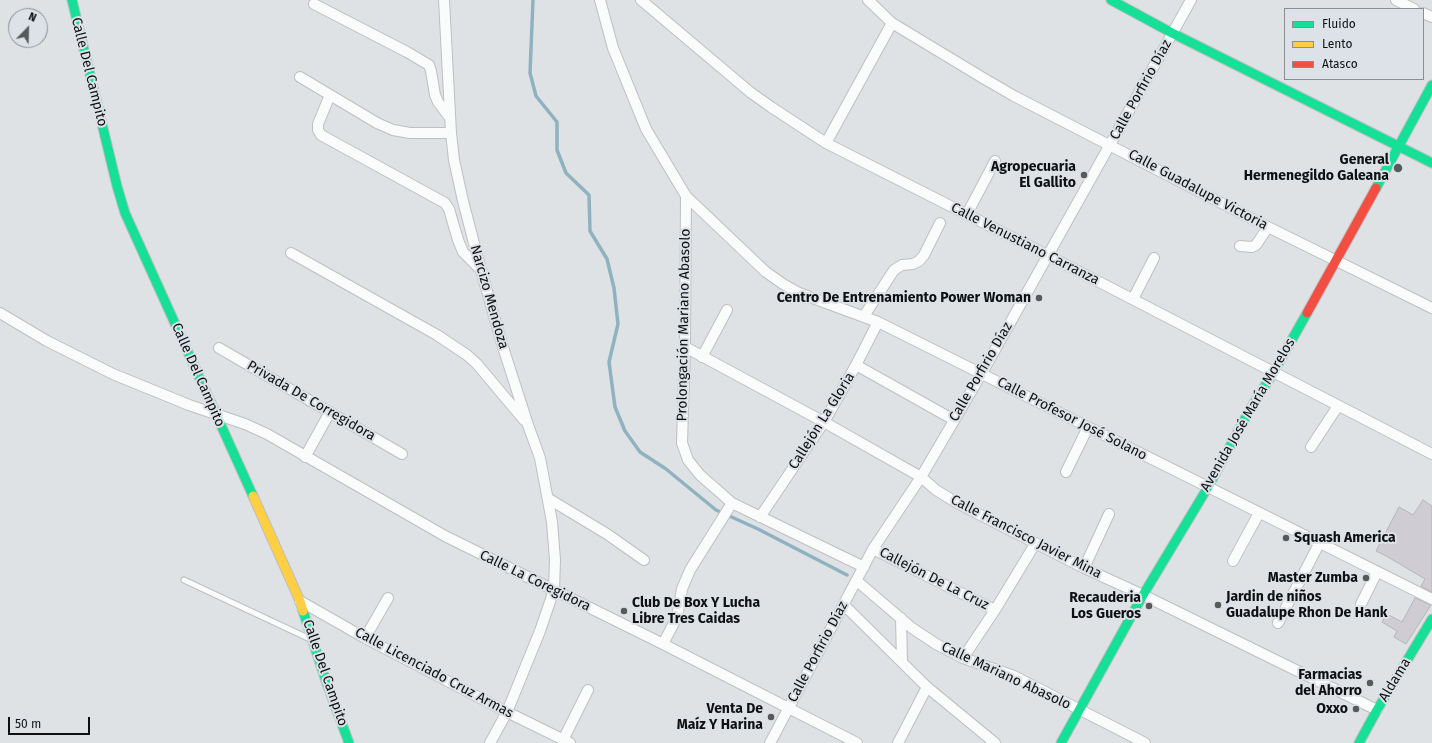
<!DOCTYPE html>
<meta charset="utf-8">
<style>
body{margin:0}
#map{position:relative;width:1432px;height:743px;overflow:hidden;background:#dfe2e4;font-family:"Fira Sans",sans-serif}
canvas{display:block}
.legend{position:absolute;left:1284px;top:8px;width:140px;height:72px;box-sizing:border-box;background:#dce2e7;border:1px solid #8a8e91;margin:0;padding:5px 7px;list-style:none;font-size:12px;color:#0e1011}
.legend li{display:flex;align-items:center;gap:8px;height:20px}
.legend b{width:20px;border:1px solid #8a8e91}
.north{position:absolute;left:8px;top:8px;width:40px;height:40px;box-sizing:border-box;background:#dce2e7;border:1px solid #8a8e91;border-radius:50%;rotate:23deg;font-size:11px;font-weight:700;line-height:16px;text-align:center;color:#0e1011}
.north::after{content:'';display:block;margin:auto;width:14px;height:18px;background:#575a5b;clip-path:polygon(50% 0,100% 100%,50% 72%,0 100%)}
.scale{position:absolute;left:8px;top:717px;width:82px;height:18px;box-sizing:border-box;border:2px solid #0e1011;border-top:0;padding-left:5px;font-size:12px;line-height:14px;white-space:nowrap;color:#0e1011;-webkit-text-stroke:3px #dce2e7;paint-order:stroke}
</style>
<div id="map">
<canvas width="1432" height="743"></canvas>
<ul class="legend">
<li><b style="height:5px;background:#16e098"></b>Fluido</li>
<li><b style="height:5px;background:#ffcf43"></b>Lento</li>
<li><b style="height:5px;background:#f24e42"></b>Atasco</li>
</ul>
<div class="north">N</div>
<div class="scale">50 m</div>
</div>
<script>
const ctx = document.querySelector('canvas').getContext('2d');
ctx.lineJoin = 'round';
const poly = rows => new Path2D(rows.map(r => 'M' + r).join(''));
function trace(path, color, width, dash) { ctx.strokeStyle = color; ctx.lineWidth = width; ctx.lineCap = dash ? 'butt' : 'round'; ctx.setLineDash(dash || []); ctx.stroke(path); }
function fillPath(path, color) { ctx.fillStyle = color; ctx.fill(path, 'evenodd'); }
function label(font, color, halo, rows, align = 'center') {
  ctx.font = font + ' "Fira Sans",sans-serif'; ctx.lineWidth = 4; ctx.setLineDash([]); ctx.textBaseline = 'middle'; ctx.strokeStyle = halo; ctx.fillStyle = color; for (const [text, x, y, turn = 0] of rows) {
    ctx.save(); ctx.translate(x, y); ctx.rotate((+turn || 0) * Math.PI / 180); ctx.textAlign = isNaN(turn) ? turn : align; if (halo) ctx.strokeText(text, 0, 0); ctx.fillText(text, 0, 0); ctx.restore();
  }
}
const stream = poly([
 [533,0,530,73,536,96,557,122,557,150,566,173,589,195,590,231,607,259,614,288,618,324,609,362,615,407,625,431,640,452,666,469,716,510,758,529,847,575]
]);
const building = poly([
 [1423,500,1432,506,1432,592,1421,586,1425,579,1388,557,1376,551,1399,507,1413,515,1423,500],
 [1415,598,1431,605,1406,644,1394,637,1397,631,1382,622,1387,614,1402,622,1415,598]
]);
const lane = poly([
 [184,580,310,639]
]);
const street = poly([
 [444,0,451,133,454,160,463,201,481,270,502,344,528,425,540,458,552,522,555,560,554,590,540,631,507,712,490,743],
 [600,0,613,48,646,129,686,196,685,347,682,443,688,460,700,475,732,503,864,567],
 [641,0,750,92,771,107,826,143,1047,255,1432,454],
 [868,0,892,23,983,78,1014,96,1268,227,1432,308],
 [1396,0,1414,9],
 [314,4,407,52,429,65,431,71,435,95,438,102,450,118],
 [1423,13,1432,17],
 [300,77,377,123,393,130,410,133,451,133],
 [330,95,318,124,318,130,321,135,445,203,449,209,458,240,463,252,481,270],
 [826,143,892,23],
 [686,196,766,272,783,284,799,293,878,322,1432,599],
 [967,214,995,161],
 [1240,246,1252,247,1256,245,1268,227],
 [291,253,437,335,467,355,477,364,524,420],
 [1133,299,1154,258],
 [0,313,47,341,113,374,189,405,245,424,267,434,445,536,663,644,857,743],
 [864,316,894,270,902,265,913,264,919,261,924,255,940,223],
 [685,347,824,422,921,477,936,490,957,503,1084,568,1143,595,1377,710],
 [219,348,402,454],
 [702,357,727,310],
 [856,365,954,420],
 [1311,447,1338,406],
 [305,457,330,412],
 [1066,472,1088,427],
 [549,499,607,534,644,560],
 [760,517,824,422,856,365,878,322],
 [873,549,995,610],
 [1233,561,1259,513],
 [1084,568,1109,514],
 [857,581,912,628,936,644,963,658,1014,676,1145,743],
 [300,601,365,638,507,712,570,743],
 [1361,604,1377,572],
 [844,605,927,687,995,743],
 [901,618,902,662],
 [1278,623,1320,542],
 [365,638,388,598],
 [663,644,677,617,682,589,690,570,732,503],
 [963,658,995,610,1035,544],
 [563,740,588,690],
 [770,743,873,549,921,477,982,373,1191,0],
 [898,743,927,687]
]);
const fast = poly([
 [72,0,117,186,125,213,253,496],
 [1111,0,1172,33,1432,163],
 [1376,188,1432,85],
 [303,611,326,681,349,743],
 [1061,743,1143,595,1208,487,1248,413,1273,373,1307,313],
 [1359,743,1377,710,1432,619]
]);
const slow = poly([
 [253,496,300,601,303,611]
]);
const jam = poly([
 [1307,313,1376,188]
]);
const markers = [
 [1398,168,5,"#575a5b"],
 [1084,175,4,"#575a5b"],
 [1039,298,4,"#575a5b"],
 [1286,538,4,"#575a5b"],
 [1366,578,4,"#575a5b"],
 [1218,605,4,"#575a5b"],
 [1149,606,4,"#575a5b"],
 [624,611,4,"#575a5b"],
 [1370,683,4,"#575a5b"],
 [1356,709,4,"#575a5b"],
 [771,717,4,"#575a5b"]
];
const streetNames = [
 ["Calle Del Campito",89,72,76],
 ["Calle Porfirio Díaz",1141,90,-61],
 ["Calle Guadalupe Victoria",1198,190,28],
 ["Calle Venustiano Carranza",1025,244,27],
 ["Narcizo Mendoza",489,297,74],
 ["Prolongación Mariano Abasolo",684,325,-89],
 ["Calle Porfirio Díaz",981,372,-60],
 ["Calle Del Campito",198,375,66],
 ["Privada De Corregidora",311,401,30],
 ["Avenida José María Morelos",1248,415,-60],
 ["Calle Profesor José Solano",1072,419,27],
 ["Callejón La Gloria",822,421,-58],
 ["Calle Francisco Javier Mina",1026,537,27],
 ["Callejón De La Cruz",934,579,27],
 ["Calle La Coregidora",535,581,26],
 ["Calle Porfirio Díaz",818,652,-62],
 ["Calle Del Campito",325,673,71],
 ["Calle Licenciado Cruz Armas",434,673,28],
 ["Calle Mariano Abasolo",1006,676,25],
 ["Aldama",1395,680,-59]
];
const poiNames = [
 ["General",1389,160],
 ["Hermenegildo Galeana",1389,176],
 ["Agropecuaria",1076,167],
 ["El Gallito",1076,183],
 ["Centro De Entrenamiento Power Woman",1031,298],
 ["Squash America",1294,538,"left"],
 ["Master Zumba",1358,578],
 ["Jardin de niños",1226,597,"left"],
 ["Guadalupe Rhon De Hank",1226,613,"left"],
 ["Recauderia",1141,598],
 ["Los Gueros",1141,614],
 ["Club De Box Y Lucha",632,603,"left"],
 ["Libre Tres Caidas",632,619,"left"],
 ["Farmacias",1362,675],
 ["del Ahorro",1362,691],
 ["Venta De",763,709],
 ["Maíz Y Harina",763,725],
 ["Oxxo",1348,709]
];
trace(stream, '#8fb2c1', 3.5);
fillPath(building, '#d0ccd3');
trace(building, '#b4b5b6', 1);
trace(lane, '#bdbfc1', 7);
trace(street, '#bdbfc1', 12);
trace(fast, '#bdbfc1', 11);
trace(slow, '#bdbfc1', 11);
trace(jam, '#bdbfc1', 11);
trace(lane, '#fafbfb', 5);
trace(street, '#fafbfb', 10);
trace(fast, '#16e098', 9);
trace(slow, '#ffcf43', 9);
trace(jam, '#f24e42', 9);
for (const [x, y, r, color] of markers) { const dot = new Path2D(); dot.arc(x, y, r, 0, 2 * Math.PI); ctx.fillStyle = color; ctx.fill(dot); trace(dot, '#dce2e7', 1.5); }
label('14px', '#0e1011', '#dce2e7', streetNames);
label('bold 14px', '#0e1011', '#dce2e7', poiNames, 'right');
</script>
